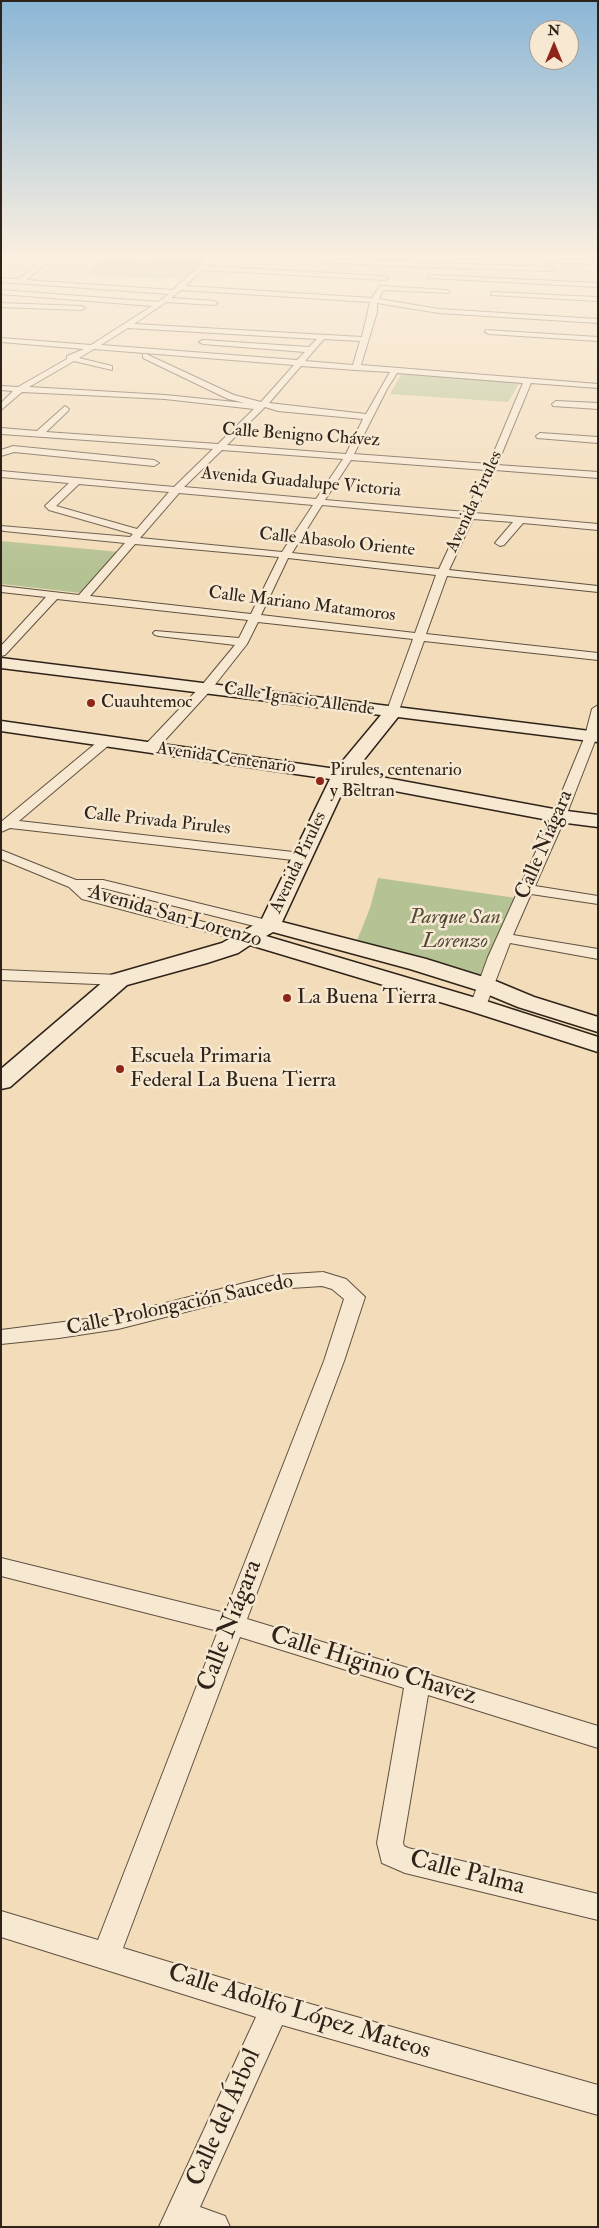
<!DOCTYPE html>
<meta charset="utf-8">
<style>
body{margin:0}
#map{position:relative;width:599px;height:2228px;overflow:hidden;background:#f3dcb9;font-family:"IM FELL Double Pica",serif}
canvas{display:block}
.frame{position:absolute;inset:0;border:2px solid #2f2319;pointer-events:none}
.north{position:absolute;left:529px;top:20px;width:50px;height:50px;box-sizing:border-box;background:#f7e8d2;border:1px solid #a79988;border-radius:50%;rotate:0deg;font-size:14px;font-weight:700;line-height:20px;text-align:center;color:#2f2319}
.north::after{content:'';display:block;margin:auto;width:18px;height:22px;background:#8f2418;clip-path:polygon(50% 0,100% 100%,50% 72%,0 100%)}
</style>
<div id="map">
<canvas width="599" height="2228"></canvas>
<div class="frame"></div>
<div class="north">N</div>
</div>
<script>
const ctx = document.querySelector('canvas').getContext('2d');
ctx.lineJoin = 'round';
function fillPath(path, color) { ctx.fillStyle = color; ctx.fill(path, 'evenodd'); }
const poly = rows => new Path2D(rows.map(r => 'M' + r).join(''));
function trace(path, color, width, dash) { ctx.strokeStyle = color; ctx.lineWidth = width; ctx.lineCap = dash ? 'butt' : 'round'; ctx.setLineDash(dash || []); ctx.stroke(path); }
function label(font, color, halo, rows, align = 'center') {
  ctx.font = font + ' "IM FELL Double Pica",serif'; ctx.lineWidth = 5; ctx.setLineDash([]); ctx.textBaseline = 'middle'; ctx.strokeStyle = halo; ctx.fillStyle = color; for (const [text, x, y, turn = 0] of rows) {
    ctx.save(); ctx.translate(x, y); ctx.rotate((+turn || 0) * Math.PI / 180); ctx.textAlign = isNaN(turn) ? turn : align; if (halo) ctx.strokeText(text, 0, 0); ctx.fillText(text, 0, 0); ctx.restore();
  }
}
const green = poly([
 [104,257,205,260,193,275,178,278,157,279,86,275],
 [402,373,520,382,508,402,390,394],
 [1,541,120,552,81,593,1,584],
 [378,878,516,898,480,980,356,943,370,908]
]);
const street = poly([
 [49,256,56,256,26,280,173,290,205,260,157,256,215,256,206,266,385,276,388,278,385,280,202,270,186,286,372,298,379,287,381,286,447,290,449,291,449,293,383,290,379,299,439,309,598,319,598,323,439,313,377,303,377,312,361,365,598,384,598,388,531,383,497,465,598,472,598,478,495,470,475,513,598,524,598,530,523,523,504,545,500,546,495,543,513,522,473,519,449,570,598,586,598,592,447,576,426,634,598,653,598,660,424,641,398,713,392,717,386,713,413,639,258,622,247,644,210,691,155,751,150,752,145,751,144,748,145,745,202,685,235,645,159,636,155,635,153,633,155,631,239,638,248,620,57,599,5,655,1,656,1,646,46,597,1,592,1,586,79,595,125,543,4,531,1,530,1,526,130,537,133,534,49,510,45,506,47,504,69,483,1,477,1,471,174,487,213,449,1,434,1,428,37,431,65,406,69,409,68,411,46,432,218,444,254,409,165,399,22,392,1,410,1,403,13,391,1,390,1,386,18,387,67,359,67,356,84,349,1,342,1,338,91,345,152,306,1,294,1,290,158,302,169,294,1,282,1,278,18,279,49,256],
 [181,290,370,302,362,337,134,324,166,302,214,305,218,303,214,301,171,298,181,290],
 [128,328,317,339,309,347,203,340,199,342,203,344,305,352,297,360,101,345,128,328],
 [324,339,360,341,353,365,305,361,324,339],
 [94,349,294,365,261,402,234,395,146,354,143,354,143,358,228,399,245,403,165,395,29,387,74,361,112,370,112,366,79,358,94,349],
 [301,366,356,370,390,372,366,414,269,403,301,366],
 [397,373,523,383,489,464,354,454,387,389,397,373],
 [265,407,278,411,363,419,346,454,227,445,265,407],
 [222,450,343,459,316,499,184,487,222,450],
 [351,460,486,470,466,512,325,500,351,460],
 [79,484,169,492,137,529,56,506,79,484],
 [179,493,313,505,282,552,140,538,179,493],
 [322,505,463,518,439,569,292,553,322,505],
 [135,544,279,557,251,614,90,596,135,544],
 [288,558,436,575,415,633,261,615,288,558],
 [240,256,553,267,556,269,553,271,392,266,240,256],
 [539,258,590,260,593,262,590,264,537,261,536,260,539,258],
 [431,275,598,283,598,287,429,278,428,277,431,275],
 [493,292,596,297,598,301,491,295,491,293,493,292],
 [1,303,81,306,85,308,81,310,1,307,1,303],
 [486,330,598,337,598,341,489,334,485,332,486,330],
 [556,401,598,403,598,409,553,406,552,404,556,401],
 [540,433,598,437,598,443,537,438,536,436,540,433],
 [13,446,154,460,159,463,154,466,14,452,1,456,1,450,13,446],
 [598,705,597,736,566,816,535,886,598,896,598,904,531,894,513,935,598,949,598,959,510,943,486,1006,484,1009,478,1011,472,1009,470,1006,488,957,552,816,585,736,592,709,598,705],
 [105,738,109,739,111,742,109,745,19,821,302,853,309,857,302,861,10,828,1,832,1,822,101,739,105,738],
 [1,850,76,880,103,880,275,922,278,925,275,928,270,930,103,888,87,888,92,893,254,935,257,938,254,941,249,943,82,899,69,887,1,859,1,850],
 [1,970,119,975,125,977,127,980,125,983,119,985,1,980,1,970],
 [323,1272,346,1279,365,1297,344,1361,247,1619,598,1726,598,1748,428,1695,403,1843,404,1846,408,1848,598,1894,598,1920,405,1873,382,1863,377,1843,404,1688,240,1637,123,1948,275,1994,598,2085,598,2115,282,2025,200,2207,225,2216,230,2227,159,2227,256,2017,1,1937,1,1911,98,1940,218,1631,1,1576,1,1558,225,1613,324,1361,344,1299,332,1289,322,1286,276,1289,118,1329,59,1338,1,1344,1,1330,118,1315,276,1275,323,1272]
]);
const secondary = poly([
 [1,658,598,732,598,742,398,717,354,772,559,810,598,815,598,827,559,822,347,782,282,922,426,959,493,980,534,997,598,1017,598,1032,518,1007,477,990,410,969,273,932,266,936,486,1001,598,1037,598,1052,470,1011,250,945,238,953,207,963,127,985,10,1087,1,1089,1,1069,111,975,222,943,261,921,330,779,1,731,1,721,336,769,381,715,1,668,1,658]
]);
const markers = [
 [91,703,5,"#8f2418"],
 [320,781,5,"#8f2418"],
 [287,998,5,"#8f2418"],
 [120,1069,5,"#8f2418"]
];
const farStreetnames = [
 ["Calle Benigno Chávez",301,436,4],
 ["Avenida Guadalupe Victoria",301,483,5],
 ["Avenida Pirules",475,502,-65],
 ["Calle Abasolo Oriente",337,543,6],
 ["Calle Mariano Matamoros",302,605,7],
 ["Calle Ignacio Allende",299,700,8],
 ["Avenida Centenario",226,759,8],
 ["Calle Privada Pirules",157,822,6],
 ["Avenida Pirules",299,863,-65]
];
const farPoinames = [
 ["Cuauhtemoc",101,703],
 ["Pirules, centenario",330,771],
 ["y Beltran",330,792]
];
const streetNames = [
 ["Calle Niágara",545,845,-67],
 ["Avenida San Lorenzo",175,917,16],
 ["Calle Prolongación Saucedo",180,1306,-12]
];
const parkNames = [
 ["Parque San",455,918],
 ["Lorenzo",455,942]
];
const poiNames = [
 ["La Buena Tierra",297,998],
 ["Escuela Primaria",130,1057],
 ["Federal La Buena Tierra",130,1081]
];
const nearStreetnames = [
 ["Calle Niágara",231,1626,-69],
 ["Calle Higinio Chavez",373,1667,17],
 ["Calle Palma",467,1874,14],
 ["Calle Adolfo López Mateos",299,2013,17],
 ["Calle del Árbol",225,2118,-66]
];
fillPath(green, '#b5c294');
trace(street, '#605141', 2);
trace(secondary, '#2f2319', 3);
fillPath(street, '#f7e8d2');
fillPath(secondary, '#f7e8d2');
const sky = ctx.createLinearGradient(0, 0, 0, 568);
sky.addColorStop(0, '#8bb6d6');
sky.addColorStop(0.45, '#faefe0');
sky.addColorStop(1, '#faefe000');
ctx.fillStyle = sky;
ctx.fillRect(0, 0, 599, 568);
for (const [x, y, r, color] of markers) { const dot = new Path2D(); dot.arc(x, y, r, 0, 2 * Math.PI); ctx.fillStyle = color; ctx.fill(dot); trace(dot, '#f7e8d2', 2); }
label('18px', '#2f2319', '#f7e8d2', farStreetnames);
label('18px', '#2f2319', '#f7e8d2', farPoinames, 'left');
label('21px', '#2f2319', '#f7e8d2', streetNames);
label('italic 21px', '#504b38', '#f7e8d2', parkNames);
label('21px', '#2f2319', '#f7e8d2', poiNames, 'left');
label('25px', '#2f2319', '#f7e8d2', nearStreetnames);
</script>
